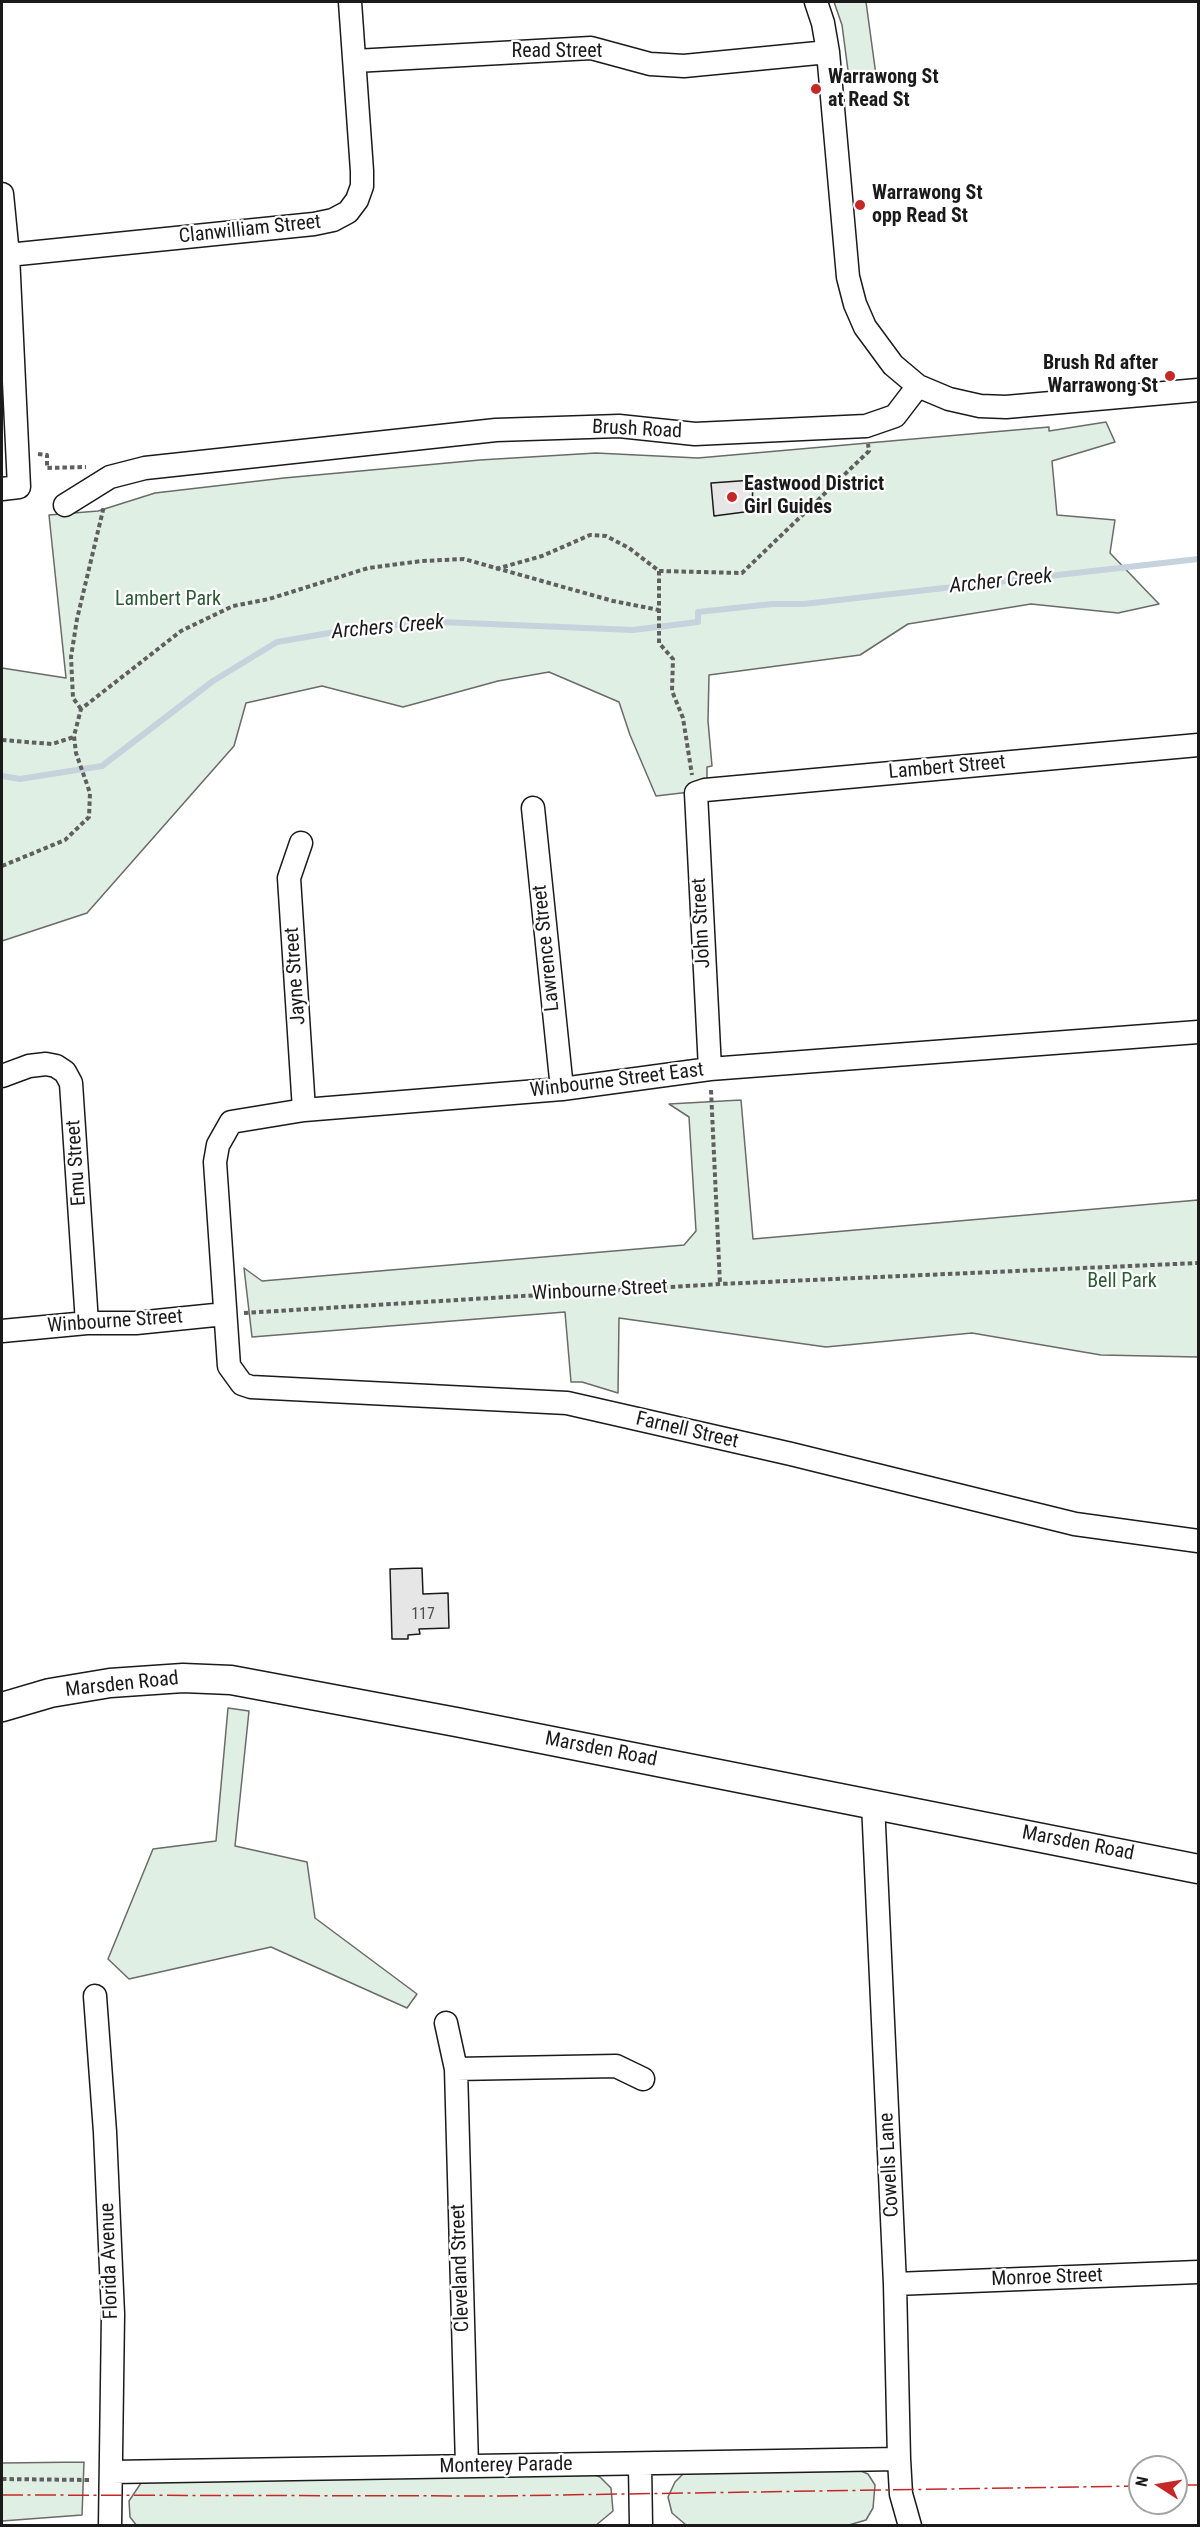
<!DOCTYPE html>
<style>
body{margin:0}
#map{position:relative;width:1200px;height:2527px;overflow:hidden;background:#fff;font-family:"Roboto Condensed",sans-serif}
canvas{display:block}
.frame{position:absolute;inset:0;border:3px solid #1a1a1a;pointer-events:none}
.north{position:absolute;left:1128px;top:2455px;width:60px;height:60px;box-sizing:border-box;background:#fff;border:2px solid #a3a3a3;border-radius:50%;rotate:282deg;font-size:16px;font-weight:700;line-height:24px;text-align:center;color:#1a1a1a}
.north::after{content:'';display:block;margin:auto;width:21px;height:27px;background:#c62828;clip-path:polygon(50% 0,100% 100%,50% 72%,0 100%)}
</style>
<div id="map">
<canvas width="1200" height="2527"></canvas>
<div class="frame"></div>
<div class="north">N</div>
</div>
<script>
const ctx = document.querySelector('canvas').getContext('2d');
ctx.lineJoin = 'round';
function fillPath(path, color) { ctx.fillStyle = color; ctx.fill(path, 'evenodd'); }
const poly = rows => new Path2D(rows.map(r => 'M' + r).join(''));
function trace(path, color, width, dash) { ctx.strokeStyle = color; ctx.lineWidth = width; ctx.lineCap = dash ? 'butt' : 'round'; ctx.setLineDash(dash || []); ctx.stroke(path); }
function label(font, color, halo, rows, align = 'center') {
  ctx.font = font + ' "Roboto Condensed",sans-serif'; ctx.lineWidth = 4.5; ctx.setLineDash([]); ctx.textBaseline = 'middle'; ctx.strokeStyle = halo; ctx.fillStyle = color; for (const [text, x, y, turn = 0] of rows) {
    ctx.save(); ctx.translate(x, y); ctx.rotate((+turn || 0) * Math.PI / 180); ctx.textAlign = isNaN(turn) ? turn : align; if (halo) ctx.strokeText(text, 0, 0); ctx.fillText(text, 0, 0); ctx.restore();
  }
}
const green = poly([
 [834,2,866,2,876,75,849,78,842,25,834,2],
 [1106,422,1115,442,1052,461,1057,515,1115,520,1110,553,1159,604,1118,613,1031,604,908,624,860,655,709,675,708,721,712,766,707,767,707,790,656,796,630,735,619,702,549,672,498,681,403,707,322,686,246,703,234,746,87,913,2,941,2,668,66,678,49,515,98,511,155,493,284,478,480,460,596,453,698,458,1049,427,1049,431,1106,422],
 [741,1100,753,1239,1198,1200,1198,1357,1101,1355,972,1333,826,1347,619,1318,618,1393,582,1382,571,1382,565,1312,252,1337,244,1268,262,1281,684,1245,696,1231,689,1117,669,1104,741,1100],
 [228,1708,249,1711,235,1846,307,1862,315,1918,417,1994,407,2008,271,1947,129,1979,108,1959,153,1849,216,1841,228,1708],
 [84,2462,82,2515,2,2521,2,2463,84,2462],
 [854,2468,868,2474,875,2485,873,2508,866,2520,849,2525,686,2525,672,2513,668,2497,675,2482,687,2470,854,2468],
 [588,2472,600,2477,611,2488,613,2511,595,2526,137,2526,130,2517,129,2501,141,2483,158,2478,588,2472]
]);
const stream = poly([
 [2,776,20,779,102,766,213,681,277,642,364,627,441,622,633,630,698,622,698,612,772,604,804,604,1198,559]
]);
const building = poly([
 [753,480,752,511,714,516,711,483,753,480],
 [422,1568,423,1594,448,1593,449,1628,419,1629,420,1634,408,1635,408,1639,392,1639,390,1569,422,1568]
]);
const path = poly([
 [38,454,47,455,47,468,86,467],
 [496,569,542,556,590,535,606,536,629,548,659,571,742,573,869,451,868,444],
 [659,571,659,643,673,659,672,691,683,718,692,775],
 [81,709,73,698,71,657,77,619,104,506],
 [2,740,52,744,74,737],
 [2,866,65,840,89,817,90,793,76,753,74,736,81,709,181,631,233,606,269,599,368,568,422,561,464,559,613,601,659,610],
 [711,1090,720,1284],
 [244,1313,720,1284,1198,1263],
 [2,2479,91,2480]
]);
const minor = poly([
 [816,2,823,23,828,52,848,277,855,304,865,327,893,365,918,386,949,399,980,406,1006,407,1198,390],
 [355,61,591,48,650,64,684,66,828,52],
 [2,194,8,255,19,487,2,489],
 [8,255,314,224,333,220,348,212,357,200,362,186,362,171,350,2],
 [65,505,110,477,145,468,496,430,619,426,695,434,866,426,895,416,918,386],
 [533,808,562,1089],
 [301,843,289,878,304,1110],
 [1198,1032,710,1069,562,1089,304,1110,231,1122,218,1145,215,1162,229,1366,242,1384,251,1387,567,1403,791,1454,1075,1524,1198,1541],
 [710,1069,696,793,705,790,1198,745],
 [2,1076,29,1066,46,1064,56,1066,65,1072,71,1083,87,1323],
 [2,1331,87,1323,136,1323,225,1314],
 [873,1803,895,2284,899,2459,901,2494,910,2526],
 [95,1996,105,2132,113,2314,110,2526],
 [446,2023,456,2069],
 [895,2284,1198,2272],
 [640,2465,641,2526],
 [467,2466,456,2069,616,2066,643,2079],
 [112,2472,899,2459]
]);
const major = poly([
 [2,1707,50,1693,110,1683,183,1678,231,1680,456,1722,1198,1869]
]);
const power = poly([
 [1176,2485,1198,2485],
 [2,2495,495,2496,1140,2486]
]);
const markers = [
 [816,89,6,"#c62828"],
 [860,205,6,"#c62828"],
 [1170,376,6,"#c62828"],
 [732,497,6,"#c62828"]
];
const numberNames = [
 ["117",423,1615]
];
const streetNames = [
 ["Read Street",557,52],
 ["Clanwilliam Street",250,230,-6],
 ["Brush Road",637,430,3],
 ["Lambert Street",947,768,-5],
 ["John Street",702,923,-93],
 ["Lawrence Street",547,948,-96],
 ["Jayne Street",296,976,-94],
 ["Winbourne Street East",617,1081,-7],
 ["Emu Street",77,1163,-94],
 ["Winbourne Street",600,1291,-3],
 ["Winbourne Street",115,1322,-4],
 ["Farnell Street",687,1431,13],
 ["Marsden Road",122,1685,-6],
 ["Marsden Road",601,1750,11],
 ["Marsden Road",1078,1844,11],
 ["Cowells Lane",890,2165,-93],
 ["Florida Avenue",110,2261,-92],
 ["Cleveland Street",461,2268,-92],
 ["Monroe Street",1047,2278,-2],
 ["Monterey Parade",506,2466,-1]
];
const poiNames = [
 ["Warrawong St",828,78],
 ["at Read St",828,101],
 ["Warrawong St",872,194],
 ["opp Read St",872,217],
 ["Brush Rd after",1158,364,"right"],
 ["Warrawong St",1158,387,"right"],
 ["Eastwood District",744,485],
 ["Girl Guides",744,508]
];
const parkNames = [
 ["Lambert Park",168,600],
 ["Bell Park",1122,1282]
];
const waterNames = [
 ["Archer Creek",1001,582,-6],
 ["Archers Creek",388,628,-5]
];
fillPath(green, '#e0efe3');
trace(green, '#6a6a6a', 1.5);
trace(stream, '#c6d2dc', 6);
fillPath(building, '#e6e6e6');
trace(building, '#1a1a1a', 1.5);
trace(minor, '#1a1a1a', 25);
trace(major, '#1a1a1a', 31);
trace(path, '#5f5f5f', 4, [4.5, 3]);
trace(minor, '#fff', 22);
trace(major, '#fff', 28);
trace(power, '#c62828', 1.5, [21, 4.5, 3, 4.5]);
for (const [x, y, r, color] of markers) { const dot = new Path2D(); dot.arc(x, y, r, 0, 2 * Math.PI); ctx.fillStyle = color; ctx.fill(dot); trace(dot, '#fff', 2); }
label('16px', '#4d4d4d', null, numberNames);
label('20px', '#1a1a1a', '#fff', streetNames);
label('bold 20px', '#1a1a1a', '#fff', poiNames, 'left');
label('20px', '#2b5a34', '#fff', parkNames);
label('italic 21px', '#1a1a1a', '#fff', waterNames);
</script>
